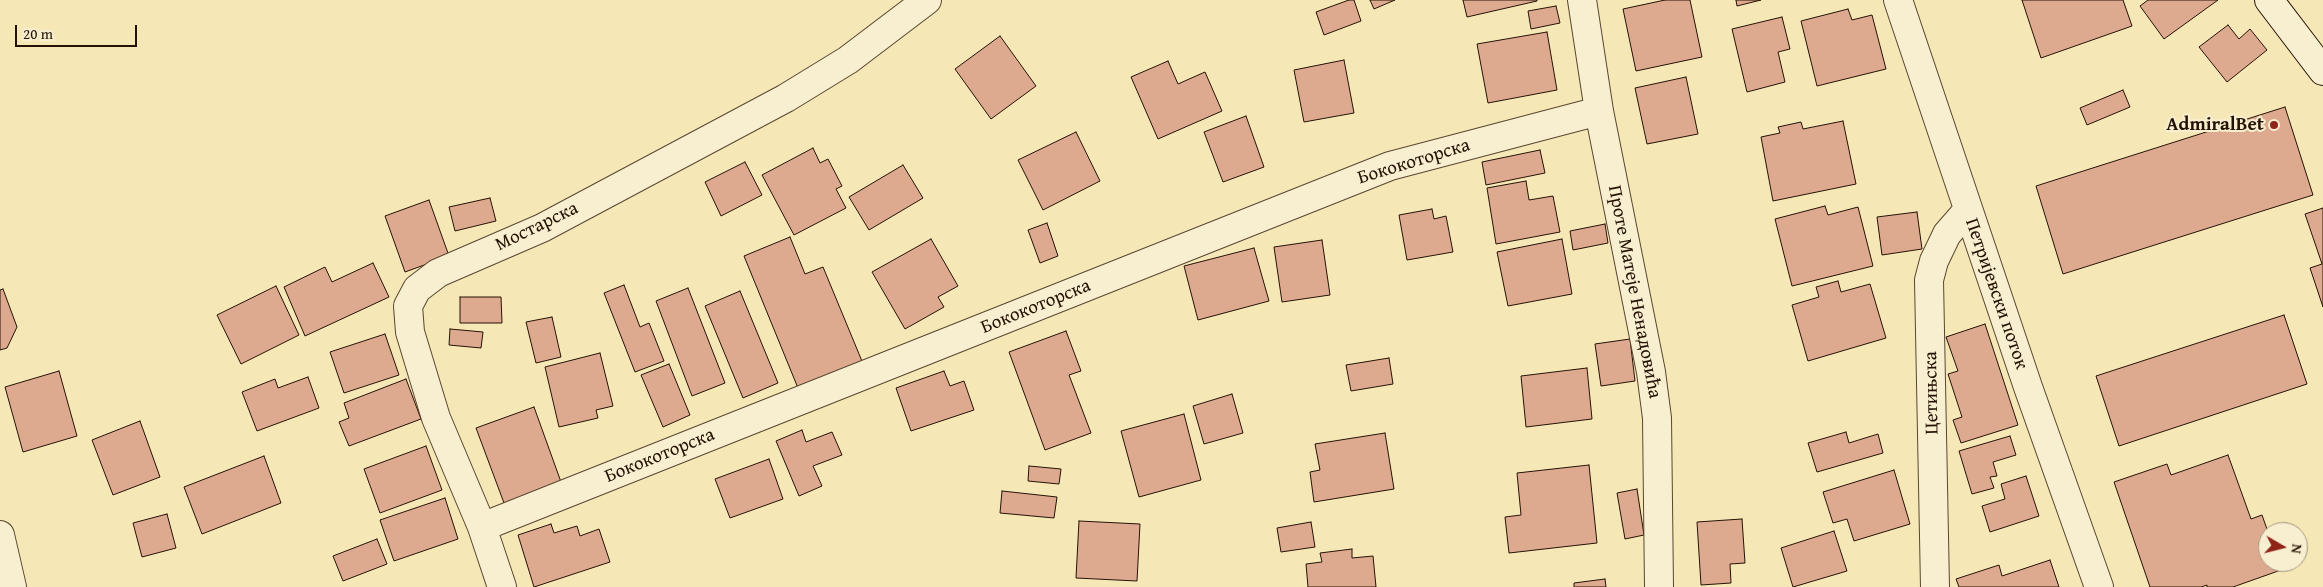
<!DOCTYPE html>
<meta charset="utf-8">
<style>
body{margin:0}
#map{position:relative;width:2323px;height:587px;overflow:hidden;background:#f5e7b6;font-family:"Gentium Book Plus",serif}
canvas{display:block}
.north{position:absolute;left:2258px;top:522px;width:50px;height:50px;box-sizing:border-box;background:#f8efd0;border:1px solid #a4977f;border-radius:50%;rotate:98deg;font-size:14px;font-weight:700;line-height:20px;text-align:center;color:#251205}
.north::after{content:'';display:block;margin:auto;width:18px;height:22px;background:#8f2418;clip-path:polygon(50% 0,100% 100%,50% 72%,0 100%)}
.scale{position:absolute;left:15px;top:25px;width:122px;height:22px;box-sizing:border-box;border:2px solid #251205;border-top:0;padding-left:6px;font-size:15px;line-height:18px;white-space:nowrap;color:#251205;-webkit-text-stroke:4px #f8efd0;paint-order:stroke}
</style>
<div id="map">
<canvas width="2323" height="587"></canvas>
<div class="north">N</div>
<div class="scale">20 m</div>
</div>
<script>
const ctx = document.querySelector('canvas').getContext('2d');
ctx.lineJoin = 'round';
function fillPath(path, color) { ctx.fillStyle = color; ctx.fill(path, 'evenodd'); }
const poly = rows => new Path2D(rows.map(r => 'M' + r).join(''));
function trace(path, color, width, dash) { ctx.strokeStyle = color; ctx.lineWidth = width; ctx.lineCap = dash ? 'butt' : 'round'; ctx.setLineDash(dash || []); ctx.stroke(path); }
function label(font, color, halo, rows, align = 'center') {
  ctx.font = font + ' "Gentium Book Plus",serif'; ctx.lineWidth = 4; ctx.setLineDash([]); ctx.textBaseline = 'middle'; ctx.strokeStyle = halo; ctx.fillStyle = color; for (const [text, x, y, turn = 0] of rows) {
    ctx.save(); ctx.translate(x, y); ctx.rotate((+turn || 0) * Math.PI / 180); ctx.textAlign = isNaN(turn) ? turn : align; if (halo) ctx.strokeText(text, 0, 0); ctx.fillText(text, 0, 0); ctx.restore();
  }
}
const building = poly([
 [1349,0,1354,0,1361,21,1324,35,1316,12,1349,0],
 [1370,0,1395,0,1374,9,1370,0],
 [1463,0,1537,0,1537,1,1467,17,1463,0],
 [1665,0,1690,0,1702,57,1636,71,1623,9,1665,0],
 [1736,0,1761,0,1737,6,1736,0],
 [2022,0,2123,0,2132,26,2041,58,2022,0],
 [2148,0,2218,0,2164,39,2140,6,2148,0],
 [1556,6,1560,23,1531,29,1528,11,1556,6],
 [1848,9,1852,20,1872,15,1886,69,1817,86,1801,21,1848,9],
 [1782,17,1790,49,1778,52,1785,82,1747,92,1732,29,1782,17],
 [2228,25,2239,39,2250,29,2267,50,2227,82,2199,47,2228,25],
 [1547,32,1557,90,1488,103,1477,44,1547,32],
 [1000,36,1036,86,991,119,955,69,1000,36],
 [1344,60,1354,113,1304,122,1294,70,1344,60],
 [1168,61,1178,84,1205,72,1222,111,1158,139,1131,77,1168,61],
 [1686,77,1698,134,1647,144,1635,88,1686,77],
 [2123,90,2130,107,2087,125,2080,108,2123,90],
 [2285,107,2313,195,2063,274,2036,186,2285,107],
 [1246,116,1264,167,1223,182,1204,132,1246,116],
 [1843,121,1856,184,1773,201,1761,137,1780,133,1778,127,1801,122,1803,129,1843,121],
 [1076,132,1100,181,1043,210,1018,160,1076,132],
 [813,148,820,163,828,159,842,186,836,189,846,208,794,235,762,175,813,148],
 [1540,150,1545,173,1486,185,1482,162,1540,150],
 [745,162,762,195,721,216,705,182,745,162],
 [903,165,923,198,869,230,849,197,903,165],
 [1526,181,1529,200,1553,196,1560,232,1496,244,1487,188,1526,181],
 [490,198,496,221,455,231,449,207,490,198],
 [429,200,449,256,405,272,385,216,429,200],
 [1825,206,1828,215,1858,207,1873,266,1792,286,1775,219,1825,206],
 [2323,208,2323,307,2310,268,2322,264,2305,214,2323,208],
 [1432,209,1434,219,1446,216,1453,252,1407,260,1399,215,1432,209],
 [1917,212,1922,249,1882,255,1877,217,1917,212],
 [1047,223,1058,256,1040,263,1028,230,1047,223],
 [1605,224,1608,243,1573,250,1570,231,1605,224],
 [790,237,805,274,823,267,864,366,800,393,744,256,790,237],
 [931,239,958,286,938,297,944,307,905,329,872,272,931,239],
 [1562,239,1572,294,1508,306,1497,252,1562,239],
 [1322,240,1330,295,1282,302,1274,247,1322,240],
 [1254,248,1269,301,1198,320,1184,266,1254,248],
 [373,263,389,297,305,336,284,287,325,267,332,282,373,263],
 [1838,281,1841,292,1870,284,1886,338,1808,361,1792,305,1819,297,1816,287,1838,281],
 [624,285,640,327,649,323,664,361,635,372,604,293,624,285],
 [276,286,299,335,241,364,217,315,276,286],
 [688,288,725,383,692,396,656,301,688,288],
 [3,289,17,327,7,348,0,350,0,290,3,289],
 [740,291,778,383,743,398,705,306,740,291],
 [460,297,501,297,502,323,460,323,460,297],
 [2284,315,2307,384,2119,446,2096,376,2284,315],
 [552,317,561,357,536,363,526,322,552,317],
 [1985,324,2018,425,1961,443,1953,420,1962,417,1948,374,1958,371,1946,337,1985,324],
 [450,329,483,332,481,348,449,345,450,329],
 [1066,331,1081,371,1069,375,1091,433,1045,450,1009,352,1066,331],
 [385,334,399,375,344,393,330,352,385,334],
 [1630,339,1635,381,1601,386,1595,344,1630,339],
 [600,353,613,406,596,410,598,418,559,427,545,367,600,353],
 [1389,358,1393,384,1351,391,1346,365,1389,358],
 [669,364,690,415,663,427,641,375,669,364],
 [1587,368,1592,419,1526,427,1521,376,1587,368],
 [59,371,77,436,23,452,5,387,59,371],
 [944,371,950,386,964,381,974,410,911,431,896,388,944,371],
 [308,377,319,408,257,431,242,392,275,379,278,388,308,377],
 [406,379,421,419,349,446,339,422,349,418,344,403,406,379],
 [1232,394,1243,433,1204,444,1193,406,1232,394],
 [534,407,561,482,504,503,476,428,534,407],
 [1184,414,1201,480,1139,497,1121,431,1184,414],
 [140,421,160,477,113,495,92,440,140,421],
 [802,430,806,442,832,432,842,455,813,466,822,486,799,496,776,441,802,430],
 [1846,432,1849,443,1878,434,1883,453,1817,472,1808,443,1846,432],
 [1385,433,1394,489,1314,502,1310,472,1320,470,1315,444,1385,433],
 [2010,436,2016,455,1993,462,1997,476,1990,477,1994,488,1972,494,1959,451,2010,436],
 [426,446,442,490,380,513,364,469,426,446],
 [2228,455,2251,519,2262,515,2268,532,2268,562,2278,562,2281,570,2233,587,2207,587,2207,585,2201,587,2150,587,2114,482,2167,464,2171,475,2228,455],
 [264,456,281,503,202,534,184,487,264,456],
 [769,459,783,499,730,518,715,479,769,459],
 [1589,465,1597,543,1509,553,1505,517,1521,515,1517,473,1589,465],
 [1029,466,1061,469,1059,484,1028,481,1029,466],
 [1894,470,1910,524,1854,541,1847,519,1833,523,1823,492,1894,470],
 [2026,476,2039,516,1990,532,1982,506,2005,499,2001,484,2026,476],
 [1637,489,1644,535,1625,539,1617,493,1637,489],
 [1002,491,1057,497,1054,518,1000,513,1002,491],
 [445,498,458,539,394,561,380,520,445,498],
 [167,514,176,548,142,557,133,523,167,514],
 [1742,519,1745,563,1730,564,1731,583,1701,585,1697,522,1742,519],
 [1079,521,1140,524,1137,581,1076,578,1079,521],
 [1311,522,1315,547,1281,552,1277,528,1311,522],
 [551,524,554,533,577,526,580,536,599,529,610,562,534,587,518,535,551,524],
 [1834,531,1847,571,1793,587,1781,548,1834,531],
 [377,539,387,564,343,581,333,556,377,539],
 [1352,549,1352,558,1373,556,1376,587,1308,587,1306,564,1322,562,1320,553,1352,549],
 [2050,560,2059,587,1959,587,1956,579,1999,565,2002,576,2050,560],
 [1605,579,1606,587,1574,587,1574,583,1605,579]
]);
const minor = poly([
 [1582,0,1599,111,1651,372,1657,418,1659,587],
 [1898,0,2028,387,2099,587],
 [482,527,1390,166,1599,111],
 [0,535,12,587],
 [502,587,482,527,436,418,410,332,408,306,417,289,438,273,542,228,786,98,848,60,927,0],
 [1935,587,1929,280,1934,261,1947,234,1968,210]
]);
const secondary = poly([
 [2269,0,2323,71]
]);
const markers = [
 [2274,125,5,"#8f2418"]
];
const poiNames = [
 ["AdmiralBet",2264,125]
];
const streetNames = [
 ["Бококоторска",1414,162,-17],
 ["Мостарска",537,227,-26],
 ["Проте Матеје Ненадовића",1634,292,79],
 ["Петријевски поток",1996,294,71],
 ["Бококоторска",1036,307,-22],
 ["Цетињска",1932,393,-91],
 ["Бококоторска",660,456,-22]
];
fillPath(building, '#deaa8f');
trace(building, '#251205', 1);
trace(minor, '#594731', 30);
trace(secondary, '#251205', 30);
trace(minor, '#f8efd0', 28);
trace(secondary, '#f8efd0', 28);
for (const [x, y, r, color] of markers) { const dot = new Path2D(); dot.arc(x, y, r, 0, 2 * Math.PI); ctx.fillStyle = color; ctx.fill(dot); trace(dot, '#f8efd0', 2); }
label('bold 19px', '#251205', '#f8efd0', poiNames, 'right');
label('19px', '#251205', '#f8efd0', streetNames);
</script>
